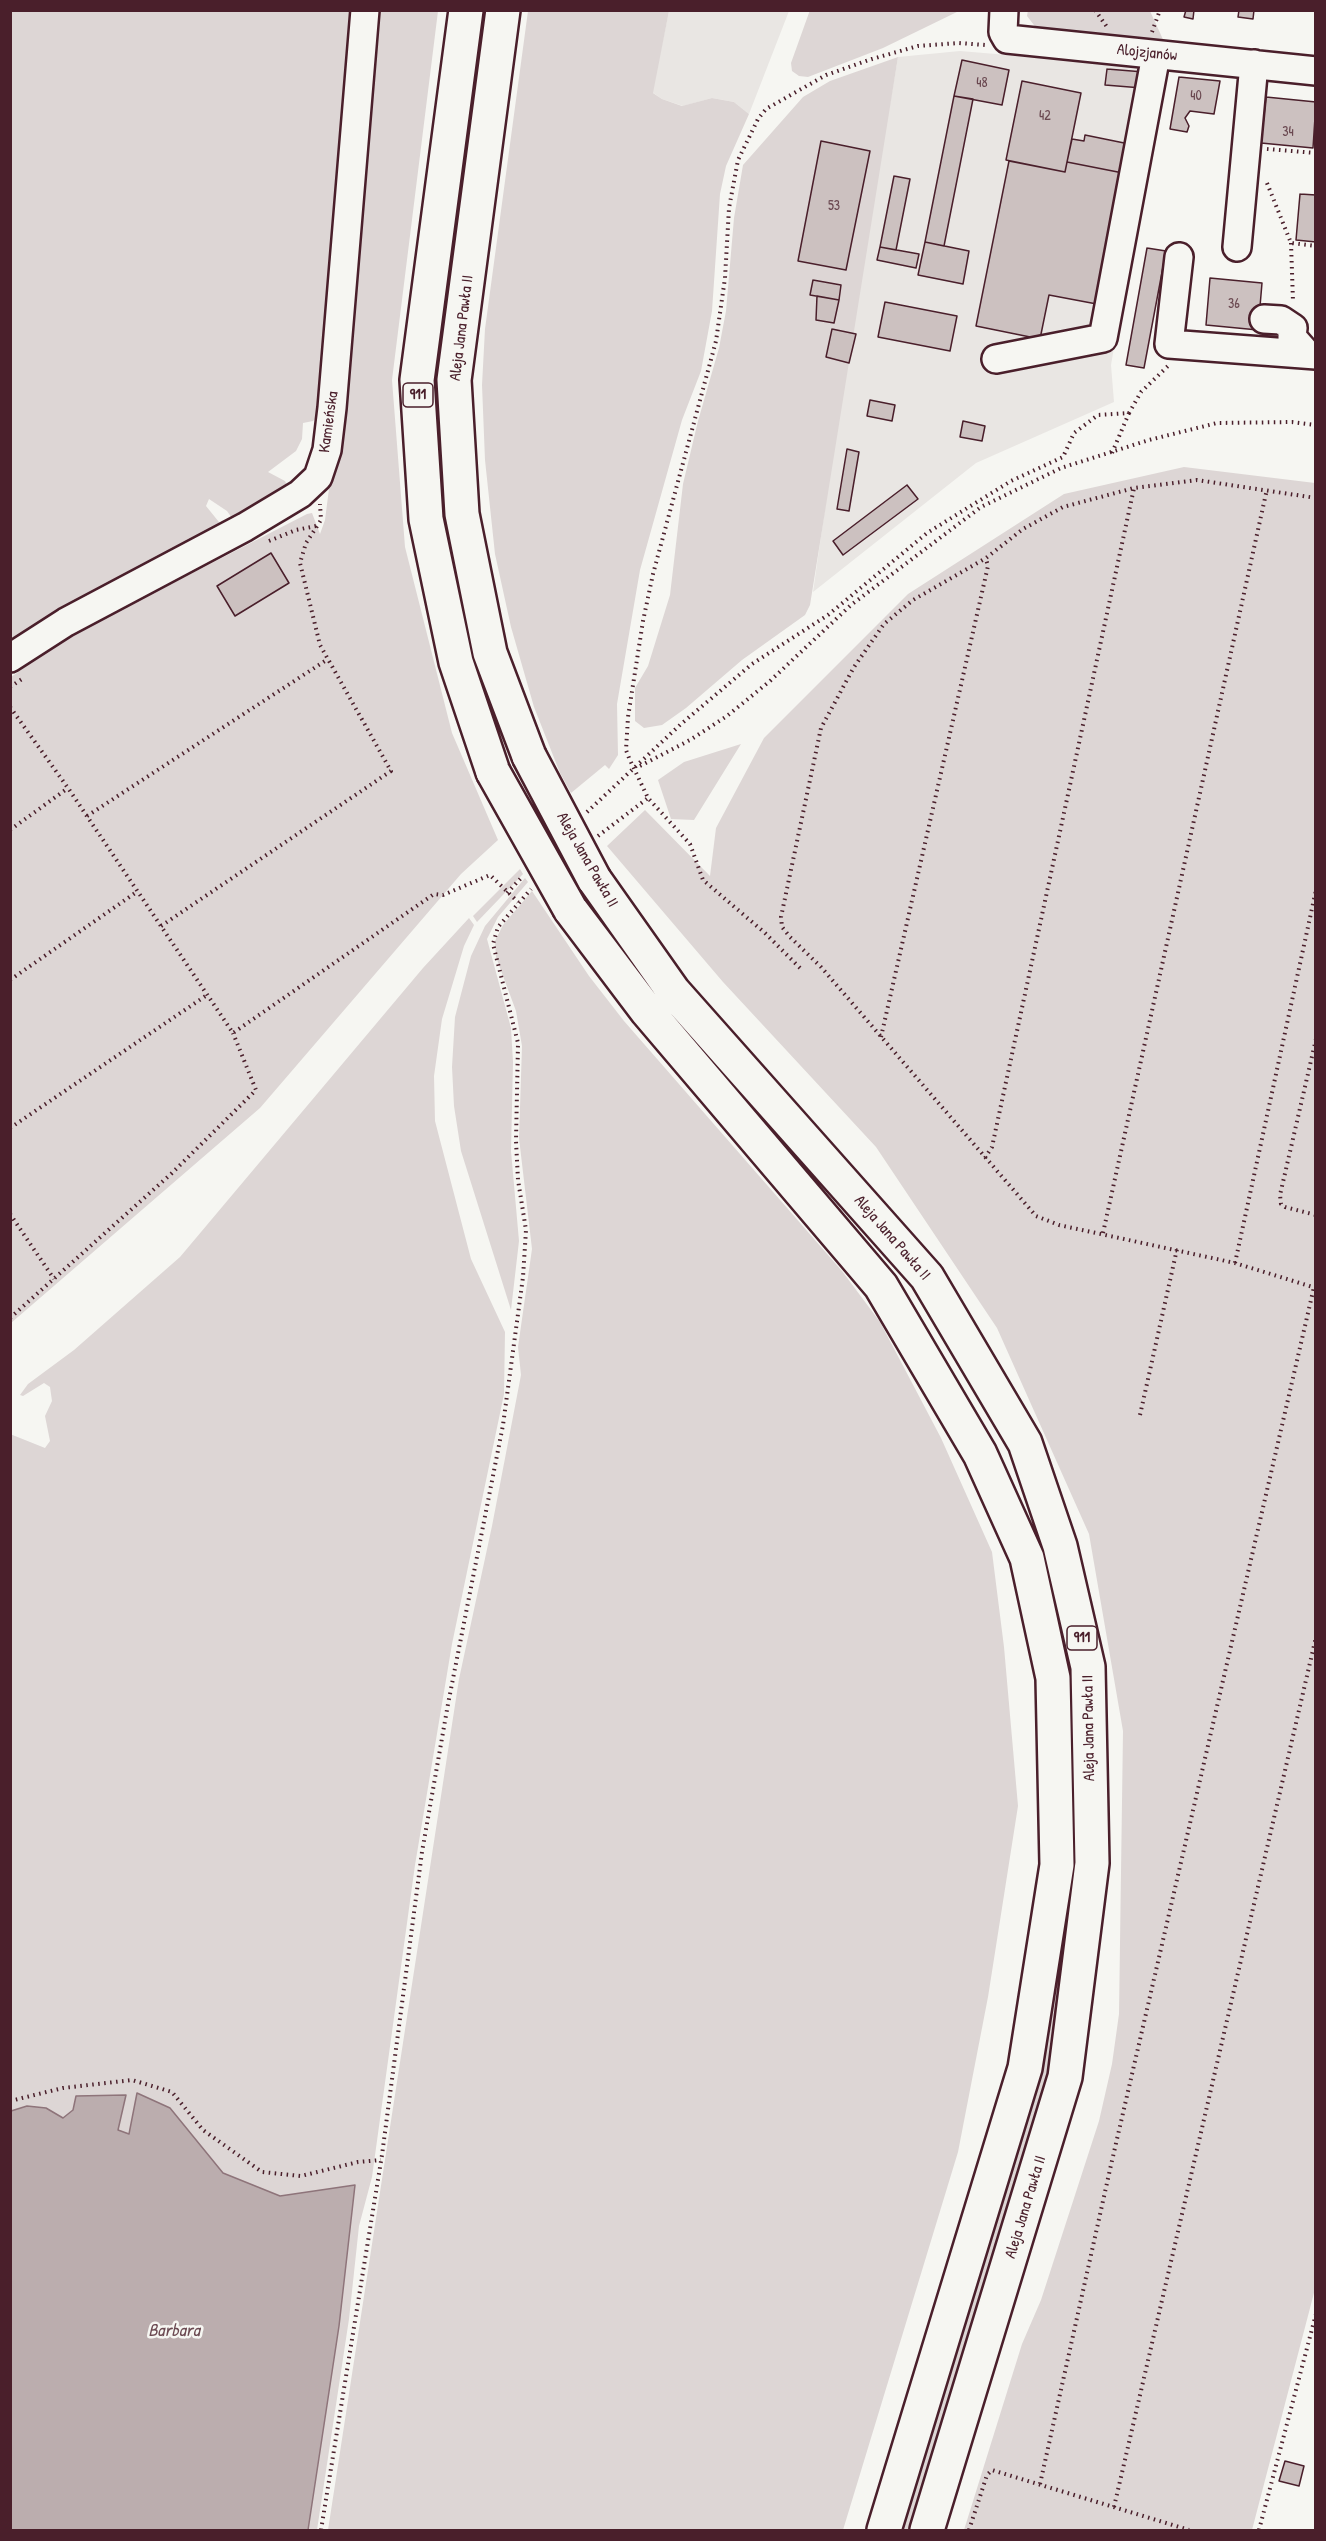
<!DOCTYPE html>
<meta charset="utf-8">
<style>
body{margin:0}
#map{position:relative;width:1326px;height:2541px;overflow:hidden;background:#f6f6f2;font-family:"Patrick Hand",sans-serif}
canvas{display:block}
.frame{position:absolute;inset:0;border:12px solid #4a1f2b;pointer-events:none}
</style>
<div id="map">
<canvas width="1326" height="2541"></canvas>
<div class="frame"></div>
</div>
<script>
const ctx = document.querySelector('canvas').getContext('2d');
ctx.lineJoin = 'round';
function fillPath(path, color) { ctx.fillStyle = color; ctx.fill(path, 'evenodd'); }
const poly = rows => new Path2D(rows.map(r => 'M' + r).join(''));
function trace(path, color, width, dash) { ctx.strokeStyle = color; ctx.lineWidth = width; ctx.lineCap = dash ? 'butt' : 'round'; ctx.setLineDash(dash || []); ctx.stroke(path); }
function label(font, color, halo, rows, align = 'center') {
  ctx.font = font + ' "Patrick Hand",sans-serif'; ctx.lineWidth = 5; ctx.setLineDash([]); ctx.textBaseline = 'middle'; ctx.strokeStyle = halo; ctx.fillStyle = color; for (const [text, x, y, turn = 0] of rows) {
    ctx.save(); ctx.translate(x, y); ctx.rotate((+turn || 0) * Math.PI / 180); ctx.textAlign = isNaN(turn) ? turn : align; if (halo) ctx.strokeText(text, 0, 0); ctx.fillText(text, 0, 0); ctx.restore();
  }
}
const built = poly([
 [669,11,789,11,749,114,734,102,712,98,683,106,662,99,652,92],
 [960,51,1162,68,1111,365,1114,402,976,463,813,592,848,347,898,57]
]);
const green = poly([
 [810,10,959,10,959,11,883,48,808,77,799,76,792,71,791,63],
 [1028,10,1150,11,1166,46,1037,29,1027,16],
 [10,11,360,11,327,407,313,421,303,423,302,439,296,451,268,472,285,481,290,491,234,521,227,511,209,499,206,506,223,527,10,650],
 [372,11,438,11,392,380,405,547,452,733,498,840,461,874,260,1108,11,1323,11,677,68,637,307,514,312,513,320,534,325,520,335,442],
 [528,11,669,11,653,93,662,99,682,106,712,98,734,102,749,114,726,166,720,194,712,311,701,371,682,420,640,570,617,704,618,755,609,769,605,765,571,793,560,773,534,707,511,627,495,554,485,460,482,385,485,329],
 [898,57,810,605,805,615,742,660,686,708,662,725,644,728,635,721,635,688,648,666,670,595,683,484,698,421,719,348,726,311,734,218,743,165,803,97,830,81],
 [1184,467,1315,483,1315,2289,1252,2530,964,2530,1022,2344,1041,2300,1099,2121,1112,2064,1119,2014,1123,1731,1089,1534,997,1328,876,1147,723,982,607,846,645,810,710,876,716,828,764,738,908,594,1064,494],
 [741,744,694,820,671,819,658,780,684,762],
 [520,869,523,874,477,922,473,916],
 [525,878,528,882,498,917,487,939,511,1028,513,1062,511,1151,519,1241,511,1310,461,1151,454,1106,452,1067,455,1017,471,956,485,926],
 [532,891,589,976,624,1021,842,1271,880,1322,941,1438,992,1552,1004,1647,1018,1806,988,1997,958,2152,843,2530,328,2530,459,1679,492,1526,521,1375,518,1347,532,1249,519,1138,522,1046,516,1011,496,957,495,941,503,925],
 [469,918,474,925,464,946,442,1019,434,1076,435,1121,471,1259,505,1332,504,1394,452,1644,415,1865,372,2177,359,2226,349,2319,317,2530,11,2530,10,1434,45,1448,50,1441,45,1416,52,1401,50,1387,44,1383,23,1396,20,1395,28,1384,74,1350,180,1257,423,968],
 [1069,1911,1078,1912,1055,2043,1035,2120,911,2530,901,2530,1025,2116,1048,2032]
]);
const water = poly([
 [137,2093,170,2108,223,2173,280,2196,355,2185,339,2326,308,2530,11,2530,11,2111,27,2106,46,2108,63,2118,73,2110,76,2096,126,2095,118,2130,129,2134,137,2093]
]);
const building = poly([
 [1186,10,1194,10,1193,19,1184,17,1186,10],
 [1239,10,1254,10,1253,19,1238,17,1239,10],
 [962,60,1009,70,1002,105,954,96,962,60],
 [1107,69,1144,72,1142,88,1105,85,1107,69],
 [1179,77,1220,81,1214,114,1190,111,1185,118,1189,126,1187,132,1170,129,1179,77],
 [1022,81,1081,93,1065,172,1006,160,1022,81],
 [954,96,973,99,944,246,925,242,954,96],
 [1266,97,1316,102,1313,148,1261,143,1266,97],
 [1085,135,1134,145,1128,174,1067,162,1072,139,1084,141,1085,135],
 [821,141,870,151,846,270,798,261,821,141],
 [1009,161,1065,172,1067,162,1128,174,1102,305,1049,295,1040,339,976,326,1009,161],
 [894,176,910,179,896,250,880,247,894,176],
 [1300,194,1316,195,1316,242,1296,240,1300,194],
 [925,242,969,251,963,284,918,275,925,242],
 [880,247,919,254,916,268,877,260,880,247],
 [1147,248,1166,251,1144,368,1126,365,1147,248],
 [1210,278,1262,283,1258,330,1206,325,1210,278],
 [813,280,841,285,839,300,810,295,813,280],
 [817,296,839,300,834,323,816,320,817,296],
 [885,302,957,316,950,351,878,337,885,302],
 [832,329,856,334,849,363,826,357,832,329],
 [870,400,895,405,892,421,867,416,870,400],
 [963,421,985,426,982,441,960,437,963,421],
 [847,449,859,452,849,511,837,509,847,449],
 [907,485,918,499,843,555,833,541,907,485],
 [271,553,289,583,235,616,217,586,271,553],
 [1285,2461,1304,2466,1299,2486,1279,2481,1285,2461]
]);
const path = poly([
 [1095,10,1107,27],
 [1152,32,1160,10],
 [1267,149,1316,153],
 [1267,183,1291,243,1316,246],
 [1291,243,1293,301],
 [1112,453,1129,413],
 [1316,498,1197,480,1134,488,1063,507,1023,529,986,558,913,600,884,624,854,667,821,728,781,917,782,927,790,937,821,967,1036,1216,1059,1225,1235,1263,1316,1288],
 [269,541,296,530,316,526],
 [10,687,22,679],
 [10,707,68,788,233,1033,434,894,443,895,490,875,518,902],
 [640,766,690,740,727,716,770,681,851,605,981,507,1061,468,1149,440,1217,423,1292,422,1316,425],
 [587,812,681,724,752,664,828,615,927,533,1011,481,1063,457,1074,433,1098,415,1129,413,1141,392,1168,366],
 [87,816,328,659],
 [10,830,68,788],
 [598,836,648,798],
 [507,893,522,877],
 [161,926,391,771,320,645,300,563,306,543,321,520,320,504],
 [800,968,765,933,703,880,690,844,648,798,629,758,626,750,628,717,643,621,653,574,716,341,725,278,729,208,738,160,758,119,766,109,826,75,872,59,918,46,959,43,985,45],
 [10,980,138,891],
 [881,1037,988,566,986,559],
 [1316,1039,1280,1195,1281,1204,1285,1207,1316,1215],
 [10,1128,207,995],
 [985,1158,992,1147,1134,488],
 [10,1214,54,1279],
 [1103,1233,1267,489],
 [1235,1263,1316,890],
 [10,1318,172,1173,256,1090,233,1033],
 [1140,1415,1177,1249],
 [10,2101,63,2088,132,2080,172,2092,203,2130,262,2172,301,2176,358,2162,381,2160],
 [1040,2484,1111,2165,1314,1287],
 [1114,2507,1316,1637],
 [321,2530,382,2155,422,1852,448,1704,503,1425,523,1277,526,1230,518,1180,516,1141,518,1043,493,944,498,927,531,889],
 [969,2530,987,2475,992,2470,1189,2530],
 [1259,2530,1316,2314]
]);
const minor = poly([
 [1004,10,1003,32,1007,39,1316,71],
 [1237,247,1254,64],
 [1179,257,1169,344,1316,355],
 [1264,319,1281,320,1293,328,1292,337,1307,354],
 [996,359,1103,338,1156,55],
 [10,658,66,622,245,527,300,494,318,477,327,450,332,408,365,10]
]);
const major = poly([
 [466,10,417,380,426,519,456,662,493,772],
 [503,10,454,380,462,514,490,653,529,756],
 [594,879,673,991,927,1277,1025,1443,1060,1546,1088,1667,1092,1863,1065,2077,927,2530],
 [570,909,647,1011,881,1286,980,1454,1027,1558,1053,1678,1057,1865,1025,2068,884,2530]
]);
const majorBridge = poly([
 [529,756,594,879],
 [493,772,570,909]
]);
const numberNames = [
 ["48",982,83],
 ["40",1196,96],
 ["42",1045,116],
 ["34",1288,132],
 ["53",834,206],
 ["36",1234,304]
];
const shields = [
 [418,395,30],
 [1082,1638,30]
];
const shieldNames = [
 ["911",418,395],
 ["911",1082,1638]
];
const streetNames = [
 ["Alojzjanów",1147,53,6],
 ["Aleja Jana Pawła II",462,328,-83],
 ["Kamieńska",329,422,-82],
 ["Aleja Jana Pawła II",587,860,60],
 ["Aleja Jana Pawła II",892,1238,49],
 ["Aleja Jana Pawła II",1089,1728,-91],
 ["Aleja Jana Pawła II",1026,2207,-73]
];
const waterNames = [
 ["Barbara",174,2331]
];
fillPath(built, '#e9e6e3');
fillPath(green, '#ddd6d5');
fillPath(water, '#bbadae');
trace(water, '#8e747a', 1.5);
fillPath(building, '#ccc1c0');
trace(building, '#4a1f2b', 1.5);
trace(minor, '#4a1f2b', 32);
trace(major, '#4a1f2b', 38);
trace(path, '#4a1f2b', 4, [1.5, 4.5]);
trace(minor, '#f6f6f2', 27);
trace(major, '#f6f6f2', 33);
trace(majorBridge, '#4a1f2b', 38, []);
trace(majorBridge, '#f6f6f2', 33);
label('14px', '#6a4850', null, numberNames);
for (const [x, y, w] of shields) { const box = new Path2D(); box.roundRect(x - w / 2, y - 12, w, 24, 4.5); ctx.fillStyle = '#f6f6f2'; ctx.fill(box); trace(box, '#4a1f2b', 1.5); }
label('bold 15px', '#4a1f2b', null, shieldNames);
label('16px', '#4a1f2b', '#f6f6f2', streetNames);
label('italic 18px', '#6c4a52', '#f6f6f2', waterNames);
</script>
